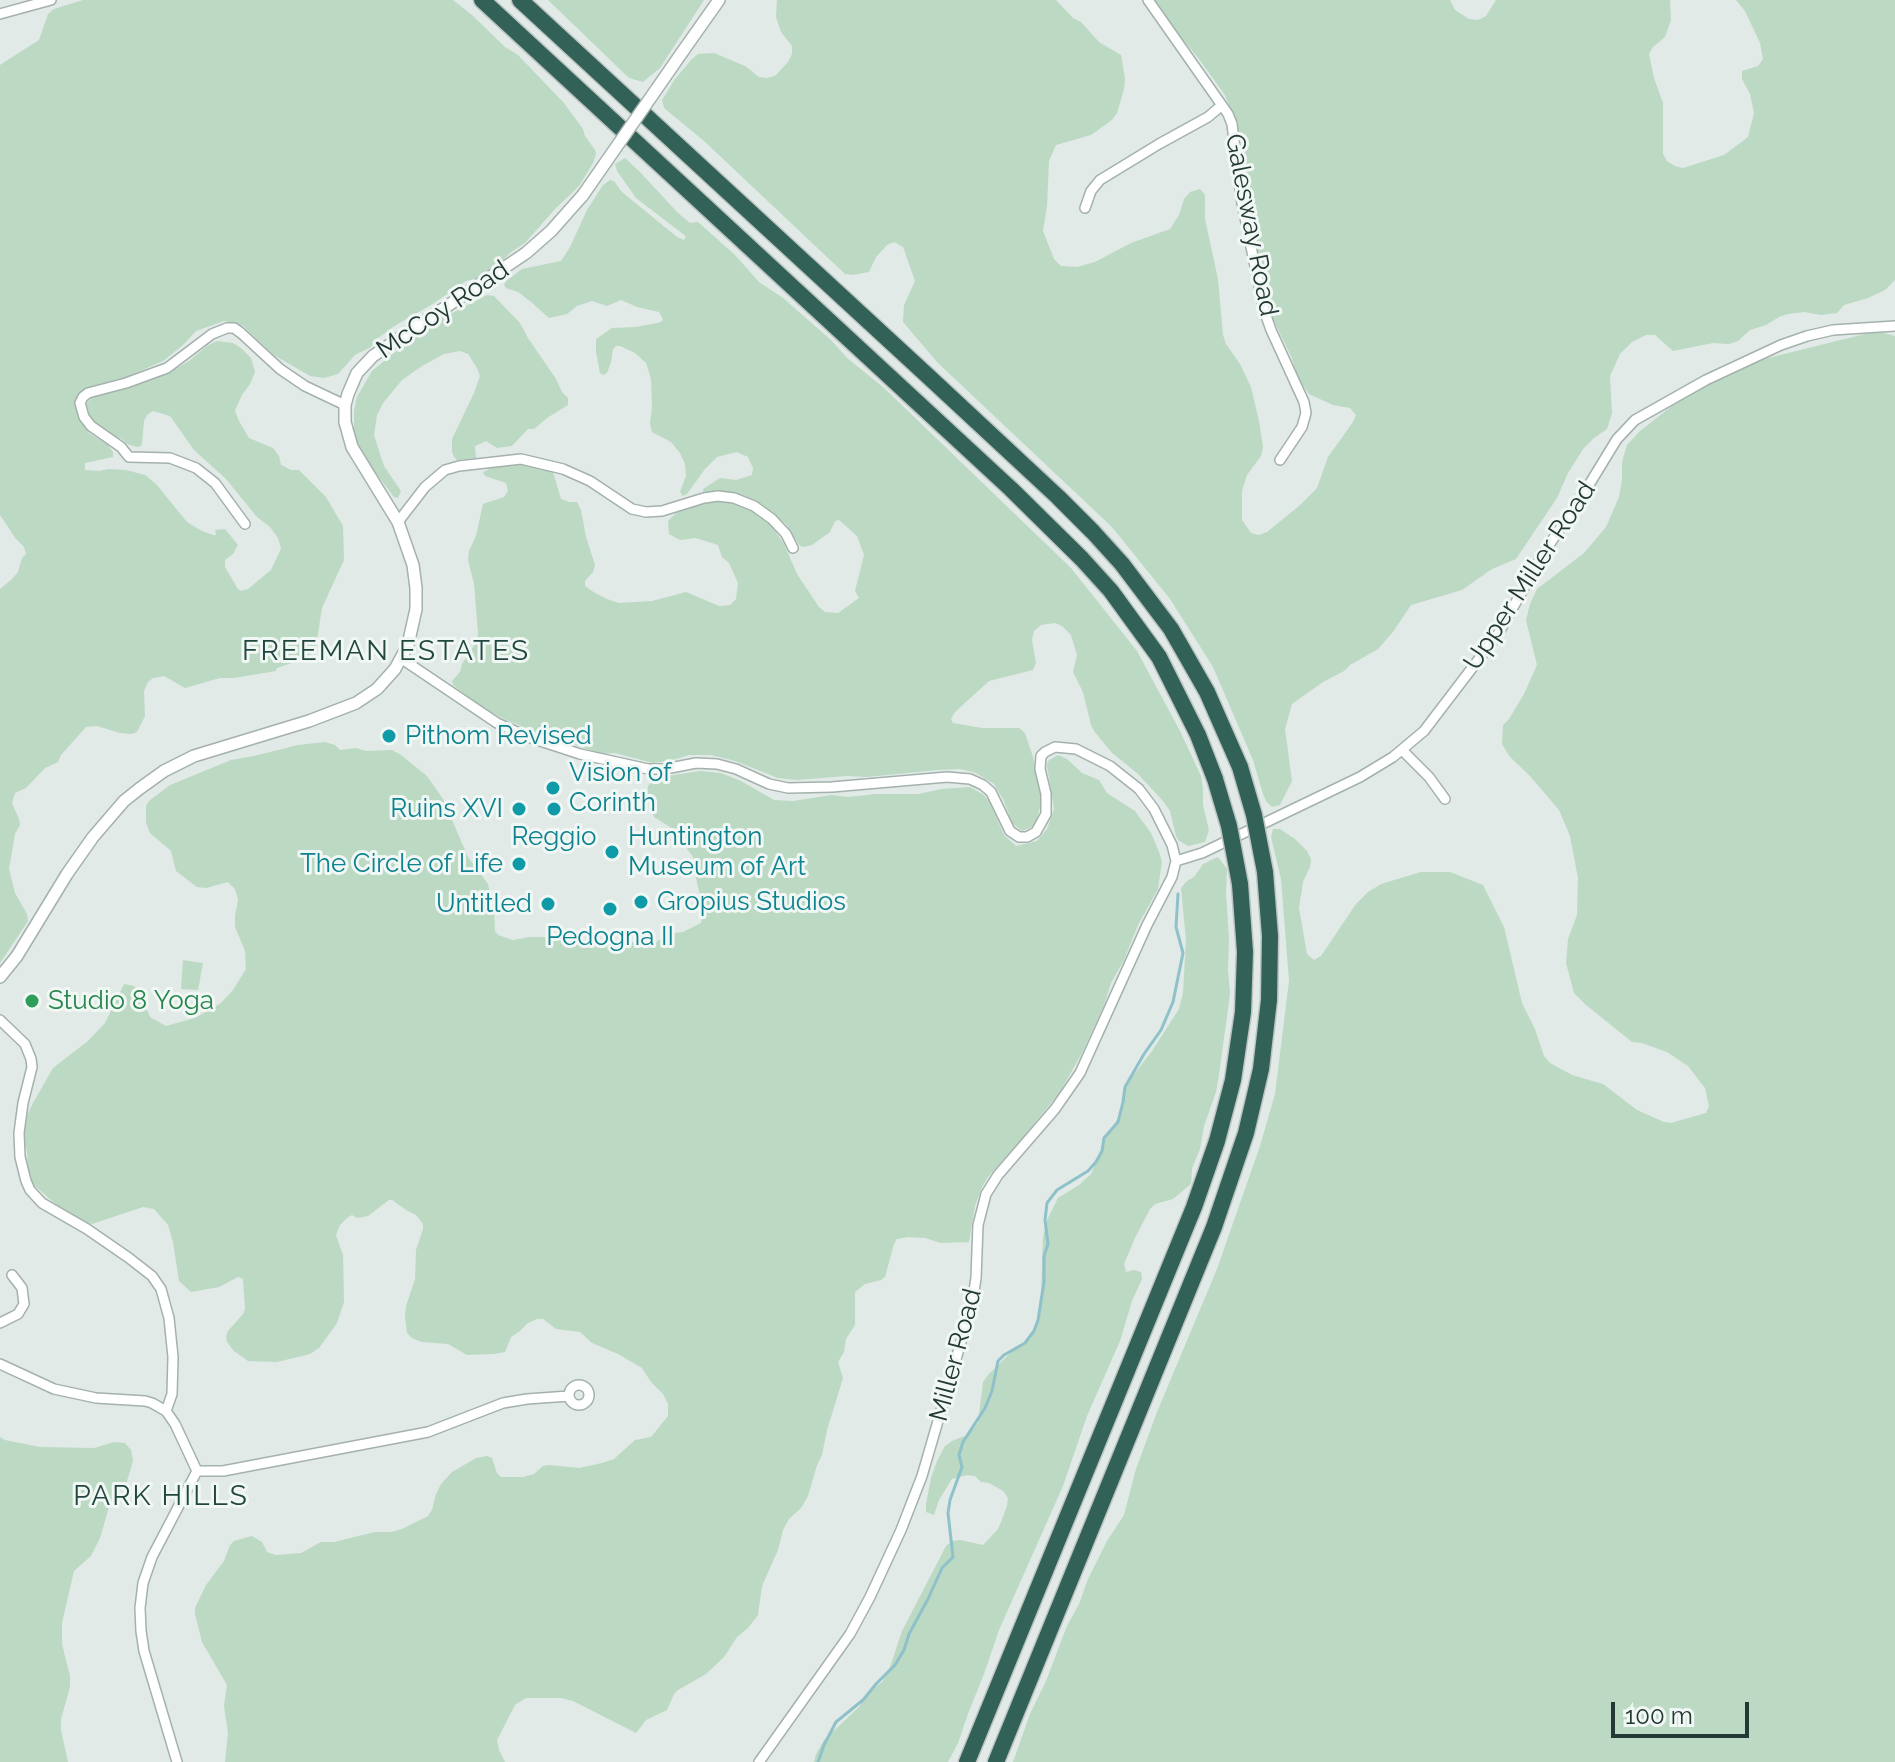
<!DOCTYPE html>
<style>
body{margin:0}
#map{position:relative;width:1895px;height:1762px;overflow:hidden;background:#e1eae6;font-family:Raleway,sans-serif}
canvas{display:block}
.scale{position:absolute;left:1611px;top:1702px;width:138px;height:36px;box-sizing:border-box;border:4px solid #233933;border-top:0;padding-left:10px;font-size:24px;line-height:28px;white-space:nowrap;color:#233933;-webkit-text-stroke:6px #f1f7f4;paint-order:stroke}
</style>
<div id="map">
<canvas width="1895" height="1762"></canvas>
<div class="scale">100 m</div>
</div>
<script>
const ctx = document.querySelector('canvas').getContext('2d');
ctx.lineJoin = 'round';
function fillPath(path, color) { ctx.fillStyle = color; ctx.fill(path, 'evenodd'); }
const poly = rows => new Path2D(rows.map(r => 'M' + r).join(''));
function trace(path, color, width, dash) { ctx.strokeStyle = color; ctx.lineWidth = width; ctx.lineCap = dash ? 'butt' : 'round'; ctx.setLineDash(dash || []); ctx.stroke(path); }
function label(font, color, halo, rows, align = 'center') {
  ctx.font = font + ' Raleway,sans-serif'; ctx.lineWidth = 6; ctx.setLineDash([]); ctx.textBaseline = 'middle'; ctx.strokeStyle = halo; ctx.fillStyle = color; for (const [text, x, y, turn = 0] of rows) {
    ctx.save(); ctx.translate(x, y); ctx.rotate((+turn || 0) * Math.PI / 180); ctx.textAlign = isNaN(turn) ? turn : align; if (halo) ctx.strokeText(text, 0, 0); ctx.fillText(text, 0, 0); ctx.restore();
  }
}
const green = poly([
 [83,0,453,0,472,15,505,47,518,55,564,103,583,129,585,136,595,150,596,154,593,163,579,186,555,209,525,243,511,252,497,266,475,279,466,281,431,305,396,325,374,341,371,347,355,355,338,374,324,378,310,376,274,355,243,326,224,321,196,331,183,345,163,361,129,376,89,387,77,397,75,404,82,423,89,433,108,445,113,452,113,457,85,463,85,470,99,471,108,469,126,470,145,475,156,484,187,522,202,531,213,535,216,535,215,530,225,529,238,545,233,554,225,560,225,567,238,589,241,591,248,589,271,570,280,551,281,548,278,538,270,527,257,517,226,479,194,450,170,416,153,411,147,415,144,421,142,443,141,446,137,447,127,444,122,439,112,435,100,427,90,417,87,406,87,403,94,395,139,384,168,373,189,361,207,346,217,341,233,343,241,348,251,358,255,372,250,384,242,395,236,408,235,411,239,421,249,438,273,448,279,456,281,465,291,470,299,470,326,497,343,526,344,560,322,608,316,646,309,657,277,668,276,671,234,678,220,678,185,688,164,676,153,678,148,682,144,691,145,716,137,732,131,734,120,733,97,726,86,727,61,755,58,762,45,768,26,788,15,793,12,803,19,819,20,825,15,834,9,869,15,893,27,914,28,921,0,963,0,589,12,579,18,572,22,558,26,554,24,547,16,539,0,515,0,65,39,40,48,14,54,9],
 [548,0,704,0,660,68,643,82,629,78],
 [777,0,1056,0,1073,18,1081,22,1099,42,1121,55,1125,79,1124,89,1117,113,1112,120,1091,135,1056,145,1049,161,1047,206,1043,231,1054,259,1061,266,1077,267,1095,262,1131,243,1170,229,1179,215,1184,199,1190,192,1200,189,1205,195,1205,219,1218,279,1223,335,1226,344,1240,364,1251,387,1259,421,1263,447,1261,456,1247,475,1242,491,1242,520,1251,533,1259,535,1267,532,1299,506,1317,488,1328,457,1353,422,1356,415,1350,408,1333,405,1309,394,1299,380,1291,356,1267,307,1256,241,1244,190,1242,144,1237,127,1225,95,1199,59,1173,28,1155,0,1450,0,1455,10,1469,19,1478,20,1486,16,1496,0,1670,0,1671,20,1665,37,1653,47,1649,54,1654,78,1663,103,1663,154,1667,161,1675,166,1683,168,1724,155,1748,137,1754,113,1750,94,1742,79,1742,71,1758,66,1763,59,1760,43,1745,11,1736,0,1895,0,1895,280,1885,290,1868,298,1844,305,1837,313,1821,315,1804,312,1788,314,1779,317,1766,325,1750,330,1738,341,1729,344,1713,343,1673,351,1655,335,1646,335,1632,342,1620,354,1610,376,1612,413,1607,429,1594,438,1583,449,1568,473,1557,498,1516,559,1492,569,1462,590,1411,605,1393,632,1378,649,1350,665,1344,671,1323,682,1292,704,1285,729,1292,781,1280,805,1272,807,1266,801,1263,794,1253,760,1213,667,1170,599,1112,527,938,363,903,322,904,305,915,281,903,247,894,242,887,245,876,257,869,272,853,275,845,274,704,141,664,108,662,100,675,79,692,59,698,54,714,53,745,66,759,77,767,78,775,76,788,62,792,54,792,46,781,32,776,17],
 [625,158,640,172,678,213,690,223,698,222,735,255,759,282,783,298,831,340,847,358,883,387,1071,568,1137,651,1180,731,1201,776,1203,789,1203,805,1209,830,1205,842,1188,846,1178,840,1176,836,1170,811,1163,801,1137,773,1112,753,1094,731,1091,725,1083,692,1073,672,1077,655,1071,635,1062,626,1055,623,1041,625,1034,631,1032,640,1036,663,1033,670,989,681,955,712,951,719,953,723,982,728,1019,728,1025,733,1033,757,1042,799,1036,823,1030,828,1022,831,1012,823,1004,801,994,784,976,773,960,769,938,770,867,777,846,776,797,780,778,778,735,761,711,755,689,755,669,761,653,763,615,753,602,754,536,732,504,719,482,707,453,685,452,681,460,672,462,664,477,641,478,633,474,584,468,560,469,551,476,536,483,504,504,497,508,491,506,483,485,476,483,472,497,465,509,463,525,464,553,472,561,499,569,502,577,502,581,510,586,537,595,565,593,572,585,581,585,586,595,593,607,599,619,603,652,601,686,592,719,606,730,605,736,599,738,583,729,563,722,557,718,545,696,538,680,540,669,534,668,521,679,510,691,505,712,500,740,504,754,511,770,524,784,544,797,574,819,607,825,612,838,613,859,598,855,591,864,555,857,536,839,520,835,521,830,532,812,545,804,547,800,546,786,524,765,508,741,496,725,491,703,493,703,489,720,478,736,480,752,475,753,468,748,457,737,452,717,457,705,469,687,494,683,496,680,492,686,476,685,464,680,453,671,442,652,432,650,424,652,407,651,379,646,363,635,353,620,346,616,346,613,349,611,362,607,373,603,375,600,373,596,352,596,339,612,328,636,327,657,323,661,322,663,319,659,312,637,307,621,300,607,306,592,301,577,306,567,314,549,318,531,302,518,292,506,288,504,285,506,281,522,269,561,261,570,247,587,210,603,185,610,180,614,181,622,192,677,237,684,240,686,236,683,234,636,198,617,171,615,164],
 [487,295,494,296,520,323,528,338,556,379,562,392,568,398,568,405,547,418,534,429,528,429,512,446,497,448,486,441,475,446,476,458,457,460,454,457,452,452,452,439,474,393,480,376,477,368,468,354,460,351,444,354,422,366,402,380,383,403,377,415,374,435,379,451,384,466,401,491,398,498,394,497,366,460,354,436,354,411,357,397,372,371,406,343,435,322],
 [1877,331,1895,336,1895,1762,1013,1762,1030,1714,1046,1681,1067,1626,1079,1604,1088,1579,1107,1541,1124,1515,1136,1469,1157,1412,1217,1269,1260,1146,1275,1094,1289,981,1281,879,1271,837,1273,829,1280,829,1295,839,1307,851,1311,859,1310,867,1303,882,1299,908,1307,954,1314,960,1321,956,1356,904,1368,892,1381,884,1421,872,1450,872,1483,885,1504,927,1522,1003,1535,1029,1544,1056,1550,1063,1572,1075,1603,1084,1637,1110,1664,1122,1671,1123,1706,1113,1709,1106,1705,1088,1688,1066,1667,1052,1642,1043,1632,1042,1586,1005,1574,993,1566,963,1568,939,1577,915,1578,878,1570,836,1559,810,1530,776,1510,757,1502,744,1503,725,1509,719,1524,694,1537,665,1526,620,1530,604,1537,589,1584,553,1606,527,1619,497,1622,480,1622,462,1627,445,1639,432,1678,401,1722,377,1752,362],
 [325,742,335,745,340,750,356,748,366,751,392,750,401,755,427,776,443,799,468,857,488,884,494,910,495,931,498,935,513,940,529,937,542,937,569,941,587,942,603,945,632,942,654,944,667,934,683,932,701,923,704,912,695,874,693,857,673,829,654,817,647,797,648,786,655,778,700,771,721,773,741,781,774,800,793,801,832,795,848,797,875,794,918,794,942,789,970,787,984,795,990,803,1004,835,1016,846,1037,841,1047,829,1054,809,1047,766,1048,761,1058,755,1067,759,1082,773,1099,780,1107,793,1135,811,1151,833,1159,852,1162,862,1158,889,1138,925,1124,960,1111,983,1104,1005,1083,1051,1060,1092,1020,1141,988,1177,982,1187,975,1206,969,1242,941,1243,925,1238,908,1237,897,1239,894,1244,885,1277,881,1280,865,1284,855,1292,855,1325,846,1339,844,1352,838,1362,843,1378,827,1430,822,1455,817,1465,808,1496,801,1508,789,1519,783,1530,778,1550,762,1586,758,1615,748,1628,737,1637,724,1657,706,1674,678,1690,674,1694,667,1710,646,1720,636,1733,573,1701,561,1698,526,1698,515,1705,497,1740,499,1750,505,1762,225,1762,228,1733,224,1706,227,1685,202,1642,195,1614,195,1608,206,1585,224,1561,230,1545,234,1541,252,1536,262,1542,267,1552,276,1555,301,1553,321,1542,334,1542,375,1532,391,1532,402,1529,428,1516,432,1510,436,1494,441,1484,452,1472,476,1458,487,1456,492,1458,497,1473,501,1477,523,1477,534,1474,543,1466,549,1465,579,1468,602,1463,614,1459,635,1440,651,1437,668,1416,668,1404,663,1394,651,1382,642,1368,618,1354,592,1343,580,1332,556,1329,543,1319,537,1319,528,1323,520,1331,511,1337,505,1352,494,1354,467,1355,448,1344,422,1342,412,1338,407,1333,405,1317,406,1306,415,1279,416,1250,423,1229,423,1224,416,1215,406,1210,392,1200,389,1200,368,1216,357,1218,352,1215,347,1218,340,1225,336,1235,343,1255,344,1302,337,1323,319,1348,310,1354,277,1362,248,1361,234,1351,227,1342,226,1336,228,1331,243,1314,245,1309,243,1279,238,1277,219,1287,191,1292,179,1281,173,1242,168,1225,154,1209,143,1207,92,1224,87,1223,60,1208,34,1185,28,1176,27,1152,22,1130,23,1124,33,1103,53,1068,88,1041,105,1023,124,984,134,986,138,990,150,1017,166,1026,195,1018,221,1003,233,990,246,969,245,951,235,927,235,916,238,900,235,889,228,882,206,888,197,887,176,871,171,851,150,833,146,823,146,806,149,801,170,785,231,760,254,756,298,745],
 [1218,857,1227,869,1226,892,1229,939,1228,970,1230,994,1219,1075,1216,1092,1204,1126,1200,1149,1192,1168,1191,1184,1173,1199,1155,1204,1150,1209,1135,1238,1124,1264,1126,1272,1134,1270,1141,1272,1142,1279,1132,1301,1120,1341,1087,1416,1063,1486,999,1630,984,1674,969,1711,958,1743,948,1762,814,1762,816,1754,824,1740,859,1707,868,1693,882,1682,890,1667,902,1631,946,1546,952,1541,960,1540,983,1545,998,1529,1001,1522,1007,1506,1008,1498,1003,1491,989,1483,981,1482,975,1476,967,1475,952,1479,939,1500,934,1515,926,1512,926,1504,931,1478,937,1461,945,1446,952,1441,967,1435,978,1423,983,1382,988,1375,1011,1352,1025,1344,1031,1338,1037,1323,1041,1298,1043,1237,1047,1220,1058,1198,1079,1185,1091,1174,1106,1138,1118,1118,1127,1085,1132,1077,1152,1051,1179,1009,1183,993,1186,940,1181,888,1187,881,1194,877,1203,864],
 [183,960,203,963,198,990,181,989],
 [0,1437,5,1440,40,1447,94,1448,114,1442,125,1443,131,1450,133,1461,127,1481,109,1507,100,1538,91,1556,74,1571,62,1623,62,1644,70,1676,70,1687,61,1719,61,1730,68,1762,0,1762]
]);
const stream = poly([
 [818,1762,824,1745,836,1722,863,1700,876,1684,895,1665,904,1650,909,1634,928,1599,942,1568,953,1557,948,1513,950,1500,962,1467,959,1455,963,1442,985,1408,992,1391,998,1361,1004,1355,1025,1343,1034,1331,1038,1320,1044,1282,1044,1256,1048,1244,1045,1220,1047,1203,1057,1190,1088,1171,1096,1162,1102,1151,1104,1138,1118,1122,1123,1102,1125,1087,1144,1054,1161,1030,1173,1002,1183,953,1176,927,1178,894]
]);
const minor = poly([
 [1148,0,1228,114,1232,124,1241,198,1264,310,1271,330,1304,402,1306,413,1302,427,1280,460],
 [0,14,51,0],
 [1085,208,1091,191,1100,180,1159,144,1208,117,1221,106],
 [398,522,425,487,445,470,459,466,521,459,563,469,590,481,632,509,646,512,662,511,704,498,718,496,734,498,754,506,772,519,786,534,793,548],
 [245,524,215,483,196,468,170,458,129,457,121,447,91,426,84,417,80,403,83,397,88,393,126,383,167,368,212,334,227,328,234,328,241,333,280,369,305,386,345,405],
 [402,659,497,723,528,737,580,754,648,769,665,769,696,763,717,764,736,769,769,784,788,788,832,787,947,777,970,779,983,785,991,792,1010,831,1019,837,1027,837,1036,832,1046,814,1046,794,1040,769,1041,756,1045,752,1055,747,1076,749,1110,766,1139,789,1154,809,1172,845,1176,861,1172,877,1147,925,1080,1073,1055,1109,998,1175,986,1194,978,1225,976,1278,972,1304,922,1476,901,1530,870,1597,850,1634,759,1762],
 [1402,750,1429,777,1445,799],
 [1176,861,1202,853,1360,777,1393,757,1424,731,1498,634,1543,554,1584,493,1617,439,1635,420,1706,380,1781,345,1807,336,1833,330,1895,326],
 [0,1020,25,1044,31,1059,32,1067,23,1103,19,1133,20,1157,26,1181,30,1190,42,1203,87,1229,129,1258,152,1276,161,1289,169,1318,173,1357,172,1394,166,1411,175,1424,197,1471],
 [0,1323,18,1314,24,1304,22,1288,12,1275],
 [0,1364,54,1389,96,1398,145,1401,152,1403,166,1411],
 '569 1395a10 10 0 1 1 20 0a10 10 0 1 1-20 0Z',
 [197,1471,223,1471,428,1432,503,1403,527,1399,569,1396],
 [177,1762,144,1651,141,1631,140,1608,143,1583,152,1557,197,1471]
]);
const tertiary = poly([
 [683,51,719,0],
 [0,977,17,956,67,874,93,837,124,801,139,789,164,771,194,756,309,721,356,703,377,689,395,669,408,645,416,609,416,588,413,565,398,522,352,447,345,422,345,405,348,394,357,373,373,356,526,253,551,231,583,195]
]);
const motorway = poly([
 [482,0,1011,489,1082,559,1111,591,1159,657,1198,735,1215,779],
 [520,0,929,377,1058,497,1093,532,1122,564,1171,629,1207,692,1240,767],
 [967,1762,1194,1207,1217,1141,1233,1080,1243,1012,1245,952,1240,884],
 [996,1762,1214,1227,1246,1133,1261,1069,1269,1000,1270,936,1265,872]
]);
const tertiaryBridge = poly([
 [583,195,683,51]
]);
const motorwayBridge = poly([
 [1240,767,1254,815,1265,872],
 [1215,779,1229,826,1240,884]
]);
const markers = [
 [389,736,8,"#0f9aa8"],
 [553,788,8,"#0f9aa8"],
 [519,809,8,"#0f9aa8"],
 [554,809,8,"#0f9aa8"],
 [612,852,8,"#0f9aa8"],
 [519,864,8,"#0f9aa8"],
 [641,902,8,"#0f9aa8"],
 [548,904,8,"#0f9aa8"],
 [610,909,8,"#0f9aa8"],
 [32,1001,8,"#2e9e5b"]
];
const streetNames = [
 ["Galesway Road",1251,225,79],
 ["McCoy Road",443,310,-34],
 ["Upper Miller Road",1530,576,-57],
 ["Miller Road",956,1355,-75]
];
const cultureNames = [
 ["Pithom Revised",405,736],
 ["Vision of",569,773],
 ["Corinth",569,803],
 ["Ruins XVI",503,809,"right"],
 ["Reggio",554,837,"center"],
 ["Huntington",628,837],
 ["Museum of Art",628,867],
 ["The Circle of Life",503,864,"right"],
 ["Gropius Studios",657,902],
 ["Untitled",532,904,"right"],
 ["Pedogna II",610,937,"center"]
];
const leisureNames = [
 ["Studio 8 Yoga",48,1001]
];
const neighbourhoodNames = [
 ["FREEMAN ESTATES",386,652],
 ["PARK HILLS",161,1497]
];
fillPath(green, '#bcd9c3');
trace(stream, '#8ec1c9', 3);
trace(minor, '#a4b1ad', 12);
trace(tertiary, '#a4b1ad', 14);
trace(motorway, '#bdc4c2', 19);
trace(minor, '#fff', 9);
trace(tertiary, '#fff', 11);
trace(motorway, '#326257', 16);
trace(tertiaryBridge, '#a4b1ad', 14, []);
trace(motorwayBridge, '#bdc4c2', 19, []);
trace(tertiaryBridge, '#fff', 11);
trace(motorwayBridge, '#326257', 16);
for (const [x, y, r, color] of markers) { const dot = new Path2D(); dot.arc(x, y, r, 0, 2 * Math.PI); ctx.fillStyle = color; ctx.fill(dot); trace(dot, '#f1f7f4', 3); }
label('26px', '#233933', '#f1f7f4', streetNames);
label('26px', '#0d838f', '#f1f7f4', cultureNames, 'left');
label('26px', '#27864d', '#f1f7f4', leisureNames, 'left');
ctx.letterSpacing = '2px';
label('28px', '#21483e', '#f1f7f4', neighbourhoodNames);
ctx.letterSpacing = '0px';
</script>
